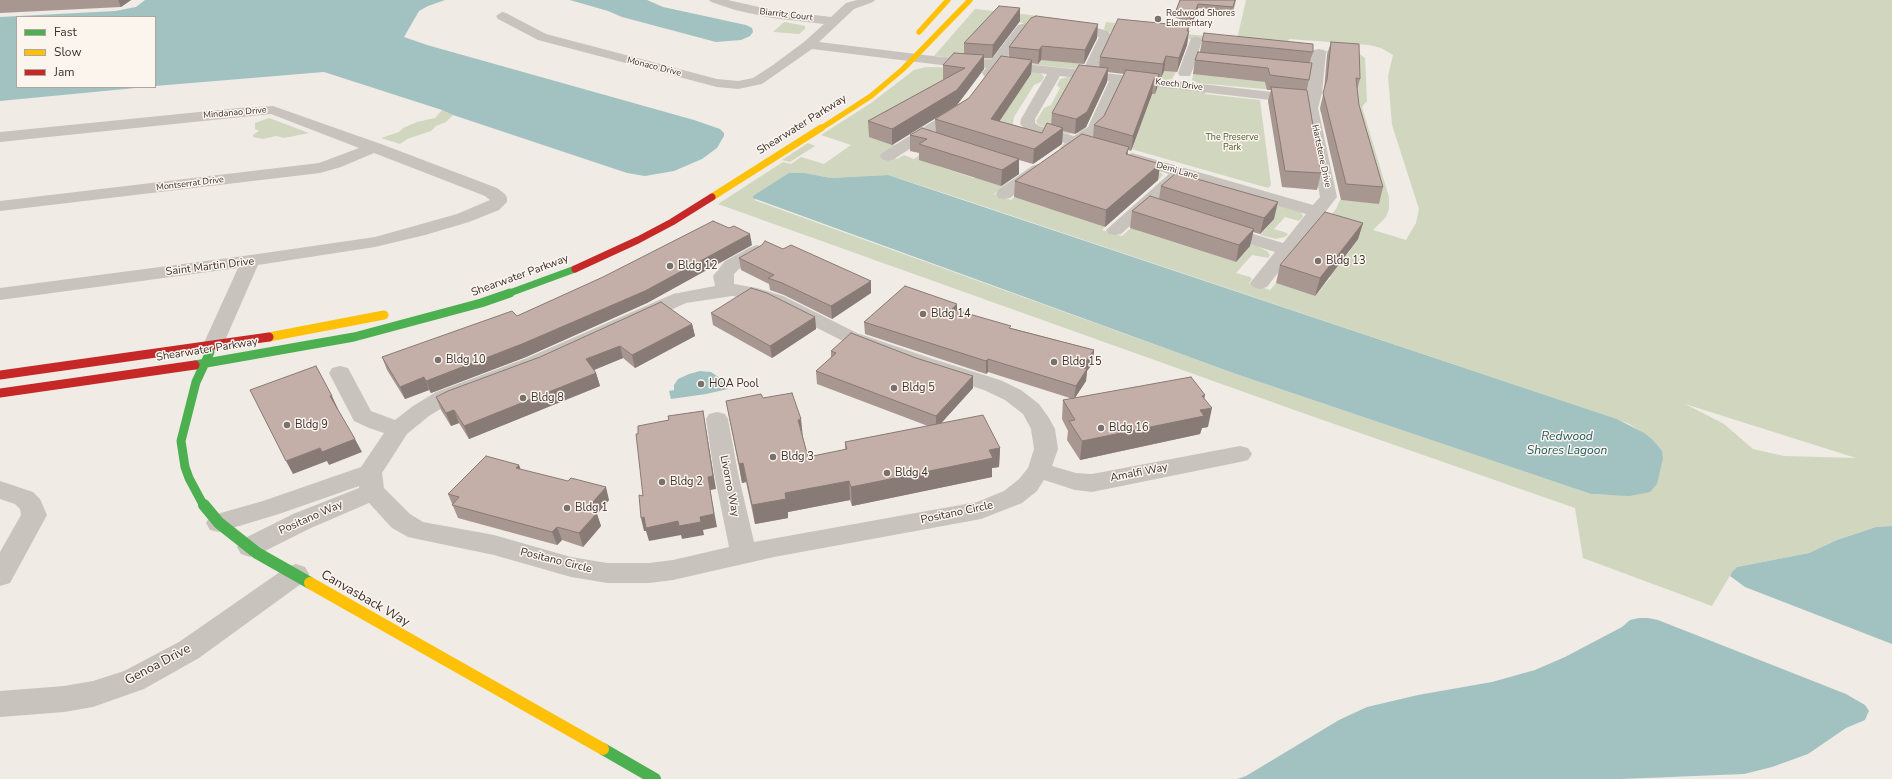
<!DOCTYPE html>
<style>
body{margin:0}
#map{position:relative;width:1892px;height:779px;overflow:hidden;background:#f0ebe5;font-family:"Nunito Sans",sans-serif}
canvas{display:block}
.legend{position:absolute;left:16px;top:16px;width:140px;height:72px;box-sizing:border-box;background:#fbf5ee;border:1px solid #aea6a0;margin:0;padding:5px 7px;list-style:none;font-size:12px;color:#3b302b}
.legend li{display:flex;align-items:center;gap:8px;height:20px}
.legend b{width:20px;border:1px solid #aea6a0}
</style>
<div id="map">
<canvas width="1892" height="779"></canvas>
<ul class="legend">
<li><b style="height:5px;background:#4caf50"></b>Fast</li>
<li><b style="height:5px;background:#ffc107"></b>Slow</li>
<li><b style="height:5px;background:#c62828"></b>Jam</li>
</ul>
</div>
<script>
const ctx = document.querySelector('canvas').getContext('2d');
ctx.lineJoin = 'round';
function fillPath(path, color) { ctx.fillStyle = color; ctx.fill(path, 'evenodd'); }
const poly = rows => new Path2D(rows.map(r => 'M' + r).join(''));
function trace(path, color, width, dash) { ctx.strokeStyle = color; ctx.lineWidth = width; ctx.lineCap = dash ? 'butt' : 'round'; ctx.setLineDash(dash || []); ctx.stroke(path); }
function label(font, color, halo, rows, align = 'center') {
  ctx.font = font + ' "Nunito Sans",sans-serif'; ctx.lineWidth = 3; ctx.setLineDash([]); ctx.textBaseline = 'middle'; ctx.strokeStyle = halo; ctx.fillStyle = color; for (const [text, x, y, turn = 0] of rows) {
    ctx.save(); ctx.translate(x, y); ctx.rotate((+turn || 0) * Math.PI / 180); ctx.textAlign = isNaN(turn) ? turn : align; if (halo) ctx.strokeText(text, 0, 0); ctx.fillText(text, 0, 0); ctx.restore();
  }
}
const green = poly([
 [1246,0,1892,0,1892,526,1876,527,1837,540,1809,553,1737,567,1732,572,1712,606,1583,558,1575,508,1300,412,718,204,783,162,791,164,801,157,824,164,851,145,821,135,871,103,914,70,926,67,971,68,948,72,943,79,959,101,954,109,947,114,921,106,886,142,896,145,881,154,897,159,904,155,914,159,925,151,938,166,973,178,1017,175,994,194,1011,200,1014,197,1044,207,1052,202,1159,171,1163,175,1158,180,1072,216,1105,227,1102,230,1122,236,1143,217,1139,231,1236,262,1251,245,1257,246,1267,251,1270,255,1268,258,1252,255,1236,273,1250,277,1252,279,1249,283,1270,290,1276,283,1315,296,1331,277,1329,276,1342,259,1343,259,1350,251,1320,228,1336,209,1340,200,1378,203,1331,156,1329,149,1364,152,1353,114,1320,112,1320,109,1356,58,1327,55,1327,53,1311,51,1201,57,1199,54,1203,40,1187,39,1146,69,1176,72,1172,79,1164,80,1121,73,1103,72,1111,33,1104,29,1106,22,1115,23,1114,27,1237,39],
 [1289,39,1369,45,1381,48,1393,55,1388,76,1392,125,1419,209,1416,223,1406,240,1373,230,1386,217,1389,209,1389,197,1362,107,1367,101,1365,58,1361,55,1351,52,1310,50,1287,44],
 [809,174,831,178,888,175,956,197,1617,419,1629,424,1652,439,1661,451,1663,458,1610,495,1591,494,1236,374,754,200],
 [1685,404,1856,458,1784,456,1753,449,1724,424],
 [975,9,1039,16,1034,22,1025,24,1019,22,1019,21,976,43,996,57,994,59,988,61,934,56],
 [784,22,801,25,805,26,805,29,799,34,773,32],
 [1041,27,1090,32,1097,34,1098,37,1072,34,1067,42,1056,61,1084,64,1077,69,1016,63,1011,61,1009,59,1011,56,1039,59,1055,32,1029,29],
 [1195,65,1219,77,1266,82,1306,90,1307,93,1198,83,1192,80],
 [1036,72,1042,74,1044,77,1041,82,1034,85,1014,117,1013,124,1014,126,1059,145,1039,160,1035,162,938,132,1020,85,1023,85,1028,78,996,75],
 [1071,76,1106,84,1105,86,1094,85,1054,122,1087,126,1086,128,1079,133,1068,134,1038,125,1036,121,1044,108,1051,105,1060,88,1057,85,1060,79],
 [1127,84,1205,91,1205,94,1260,100,1271,185,1268,188,1096,139,1149,103,1150,101],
 [442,110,453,115,446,122,436,126,431,131,407,139,400,144,381,138,399,132,403,128,417,122,435,118],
 [269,118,309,133,284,138,276,136,263,139,253,137,253,135,259,131,255,129,255,123],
 [808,143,815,146,790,162,782,160],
 [1272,206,1282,206,1299,211,1303,215,1303,217,1299,221,1285,217,1274,229,1287,233,1288,235,1285,237,1276,239,1260,235,1274,219]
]);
const water = poly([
 [145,0,445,0,428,6,419,11,404,37,427,45,694,120,720,129,724,133,724,136,717,148,702,159,674,171,645,176,627,173,453,115,442,110,324,72,155,86,155,17,17,17,17,87,146,87,0,101,0,17,115,11,136,7],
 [570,0,647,0,663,7,746,25,752,28,753,32,750,36,741,40,716,42,622,17,608,11],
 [789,173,804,173,831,178,888,175,1617,419,1644,433,1652,439,1662,451,1663,458,1657,484,1650,492,1630,496,1591,494,1236,374,753,198,753,196],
 [700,371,711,372,720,378,722,382,726,381,728,389,706,394,671,399,669,391,674,390,674,385,678,379,689,374],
 [1892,526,1892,644,1745,587,1730,576,1732,572,1737,567,1809,553,1837,540,1876,527],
 [1639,618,1648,618,1658,620,1846,694,1865,705,1869,711,1868,713,1865,720,1846,728,1808,754,1772,767,1744,774,1621,779,1237,779,1246,776,1339,720,1367,707,1418,695,1492,682,1535,670,1565,657,1622,627,1630,620]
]);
const street = poly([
 [709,0,728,0,772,10,831,17,846,3,857,0,875,0,873,2,854,9,819,42,941,57,991,60,1018,25,1037,20,1090,26,1108,31,1112,36,1096,72,1307,96,1312,53,1314,50,1319,49,1324,50,1326,53,1322,93,1318,108,1337,197,1267,287,1260,289,1253,287,1250,283,1275,252,1218,234,1215,230,1218,226,1224,225,1283,243,1306,214,1184,178,1121,234,1115,235,1109,234,1106,230,1169,174,1126,161,1124,158,1126,155,1132,153,1313,205,1320,197,1304,108,1305,104,1123,83,1102,129,1088,140,1106,146,1108,149,1106,152,1100,154,1079,148,1068,153,1062,151,1060,148,1065,143,1029,132,1020,124,1021,119,1047,74,999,69,994,76,989,77,984,76,982,73,986,68,941,65,812,49,762,84,738,89,717,87,538,40,498,19,496,16,502,12,506,13,546,34,717,79,738,81,753,78,773,65,804,42,824,24,772,18,735,10,711,2,709,0],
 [1037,28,1089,34,1099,37,1083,70,1004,62,1026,31,1037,28],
 [1060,76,1109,81,1088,127,1074,136,1039,126,1035,123,1035,119,1060,76],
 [1196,37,1201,38,1202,41,1197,56,1229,60,1231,63,1229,66,1224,67,1195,64,1190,76,1180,76,1178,73,1190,41,1191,38,1196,37],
 [273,106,381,144,497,188,505,194,507,198,507,202,499,210,469,222,425,235,375,247,258,265,223,345,220,349,213,351,206,349,203,345,238,268,0,300,0,288,251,255,375,237,457,214,490,200,485,196,374,153,341,167,320,173,0,211,0,201,319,163,359,148,271,114,0,142,0,132,239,108,273,106],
 [961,106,966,107,968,110,966,113,894,159,888,161,882,159,880,156,882,153,956,107,961,106],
 [1038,164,1044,166,1046,169,1044,172,1010,198,1004,199,998,198,996,194,998,190,1032,166,1038,164],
 [757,245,763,247,766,251,763,255,739,269,734,274,734,284,757,288,783,296,857,333,933,359,1000,380,1021,390,1039,404,1049,418,1055,429,1058,449,1052,466,1076,473,1092,474,1240,446,1248,448,1252,454,1248,460,1240,462,1092,492,1075,490,1044,480,1037,491,1022,503,981,519,774,557,673,580,649,583,607,583,571,577,494,555,417,539,408,537,392,528,369,503,311,528,259,554,250,557,241,554,237,547,241,540,293,514,359,488,359,486,279,514,219,532,210,530,206,523,210,516,263,501,361,467,384,433,369,428,354,421,329,373,332,368,340,366,348,368,371,411,395,420,413,406,436,392,527,358,673,294,715,286,713,276,725,261,751,247,757,245],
 [732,296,754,299,769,304,843,341,917,369,984,390,1005,400,1023,414,1031,429,1034,449,1028,468,1019,479,1004,491,977,502,754,542,738,473,728,419,725,414,717,412,709,414,706,419,714,473,729,547,673,560,649,563,607,563,571,557,494,535,423,522,410,514,384,488,382,473,407,434,429,416,452,402,543,368,686,303,732,296],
 [0,481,33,492,40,499,47,515,10,583,0,586,0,552,21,515,20,509,15,504,0,499,0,481],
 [296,564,305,567,309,574,305,581,199,658,144,689,93,707,64,712,0,717,0,691,64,686,93,681,124,671,179,642,287,567,296,564]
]);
const fastFar2 = poly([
 [507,294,575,269]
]);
const fastFar1 = poly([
 [195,365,354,337,481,303,510,293],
 [204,506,189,478,185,467,181,441,196,382,210,352]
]);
const fast = poly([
 [204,505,219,523,257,553,310,583],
 [603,749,655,779]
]);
const slowFar3 = poly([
 [919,32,948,0],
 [820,129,871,96,903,69,970,0]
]);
const slowFar2 = poly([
 [712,197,821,128]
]);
const slowFar1 = poly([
 [269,337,384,315]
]);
const slow = poly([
 [310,583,603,749]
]);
const jamFar1 = poly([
 [575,269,638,240,672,222,712,197]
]);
const jam = poly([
 [0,375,269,337],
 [0,393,195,365]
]);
const wall = poly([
 [0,0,131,0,121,7,0,13],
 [1180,0,1236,0,1233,12,1198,8,1192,24,1174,17,1175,13],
 [1020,21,992,58,984,58,984,69,957,105,892,145,869,137,868,121,945,79,943,79,943,65,964,54,964,43],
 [1189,26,1187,45,1177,72,1164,71,1161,78,1158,78,1157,88,1155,94,1152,94,1131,151,1128,150,1128,155,1160,164,1158,180,1105,227,1014,197,1015,181,1093,137,1094,125,1104,116,1124,74,1108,72,1107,82,1086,127,1075,134,1063,131,1062,144,1033,164,1019,160,1019,174,1001,186,919,160,919,153,910,151,910,135,936,132,935,119,969,98,1009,57,1009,47,1097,38,1084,64,1041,60,1038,64,1032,63,1031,74,999,121,1042,133,1051,125,1052,113,1099,67,1100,57],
 [1202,41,1313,52,1310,63,1309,80,1307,91,1321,173,1317,190,1282,187,1268,101,1271,90,1267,90,1265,82,1193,74,1195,60,1200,52],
 [1331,42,1360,79,1357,90,1359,105,1383,187,1379,204,1341,200,1320,108,1324,91,1327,55],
 [1161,186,1274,219,1260,234,1253,232,1250,246,1236,262,1130,228,1132,211,1159,199],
 [1363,223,1358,239,1315,296,1276,283,1280,265],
 [752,245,647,303,526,357,431,393,429,390,405,399,387,370,382,357],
 [783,249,871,281,871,293,832,319,784,295,770,290,769,284,741,270,739,258],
 [957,304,957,310,1011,328,1094,350,1093,363,1087,371,1086,381,1075,398,1205,399,1208,427,1202,428,1200,434,1080,460,1067,440,1068,431,1062,419,1063,400,1073,399,988,372,986,374,865,334,864,322],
 [711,313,815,317,816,329,772,358,713,325],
 [692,324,695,336,635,368,623,358,594,370,596,373,600,386,469,439,459,423,451,426,441,410,436,397],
 [831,351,916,358,973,376,973,388,941,423,1000,448,999,467,992,468,992,477,852,506,850,500,788,512,788,518,755,524,746,482,742,483,726,401,763,398,803,437,808,457,845,450,845,442,928,426,817,384,816,371,831,358],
 [519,465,520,469,609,500,597,514,601,526,583,547,562,540,557,545,458,518,448,494]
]);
const shadedWall = poly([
 [118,0,131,0,121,7],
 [1198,4,1198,8,1192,24,1193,19],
 [1020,8,1020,21,992,58,993,45],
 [1098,24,1097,38,1084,64,1085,50],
 [1189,26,1187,36,1189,31,1187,45,1177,72,1179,58],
 [1042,46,1041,60,1038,64,1039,50],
 [984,55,984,69,957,105,892,145,892,129],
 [1166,56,1164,71,1161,78,1163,64],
 [1032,60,1031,74,991,134,991,119],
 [1108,68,1107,82,1086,127,1075,134,1076,119],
 [1159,74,1157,88,1155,94,1157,79],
 [1154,79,1152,94,1131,151,1133,136],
 [1063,128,1062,144,1033,164,1034,149],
 [1019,159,1019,174,1001,186,1002,170],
 [1160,164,1158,180,1105,227,1106,210],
 [1278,202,1274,219,1260,234,1264,218],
 [1363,223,1358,239,1315,296,1320,278],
 [1254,229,1250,246,1236,262,1239,245],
 [750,234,752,245,647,303,526,357,431,393,426,381],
 [871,281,871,293,832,319,831,306],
 [957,304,957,316,952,309],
 [815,317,816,329,772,358,770,346],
 [692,324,695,336,635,368,632,355],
 [620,346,623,358,589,372,586,359],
 [1094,350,1093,363,1087,371,1086,381,1074,399,1076,386,1082,367],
 [988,359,988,372,986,374,986,361],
 [596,373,600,386,469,439,464,426],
 [973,376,973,388,936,429,936,416],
 [424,377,429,390,405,399,400,387],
 [1205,395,1202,410,1212,408,1208,427,1202,428,1200,434,1080,460,1082,441],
 [330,396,332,396,338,409,336,409],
 [454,410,459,423,451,426,446,413],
 [703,411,716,489,710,490,717,527,703,530,704,535,682,539,681,535,649,541,646,531,644,531,641,518,644,517,678,521,700,517,708,477],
 [801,419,803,438,798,420],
 [355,439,362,452,329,465,327,461,293,474,286,461,320,448],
 [1000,448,999,467,992,468,992,477,852,506,851,487,989,450],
 [743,463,746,482,742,483,739,464],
 [519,465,524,478,516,468],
 [849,481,850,500,788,512,788,518,755,524,752,505,785,493],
 [606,487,609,500,597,514,601,526,583,547,579,533,586,510],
 [557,527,562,540,557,545,552,532]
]);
const building = poly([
 [1180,0,1235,0,1233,7,1198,4,1193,19,1175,13,1180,0],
 [999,6,1020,8,993,45,964,43,999,6],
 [1036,16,1098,24,1085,50,1042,46,1039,50,1009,47,1031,18,1036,16],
 [1118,19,1189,26,1187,31,1189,31,1179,58,1166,56,1163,64,1100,57,1118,19],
 [1204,33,1313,44,1313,52,1202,41,1204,33],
 [1331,42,1359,44,1360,79,1356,78,1359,105,1383,187,1346,184,1323,93,1327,79,1331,42],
 [1198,52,1312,63,1309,80,1270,75,1268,68,1195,60,1198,52],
 [954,53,984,55,957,90,892,129,868,121,965,68,943,65,954,53],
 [1001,56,1032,60,991,119,1042,133,1047,123,1063,128,1034,149,935,119,969,98,1001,56],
 [1079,65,1108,68,1087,112,1076,119,1052,113,1079,65],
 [1126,70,1159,74,1157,79,1154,79,1133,136,1094,125,1104,116,1126,70],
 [1271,87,1307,90,1321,173,1285,171,1271,87],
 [922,128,1019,159,1002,170,919,144,927,139,910,135,922,128],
 [1082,134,1129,147,1126,154,1160,164,1106,210,1015,181,1082,134],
 [1176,173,1278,202,1264,218,1161,186,1176,173],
 [1150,196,1254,229,1239,245,1132,211,1150,196],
 [1325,212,1363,223,1320,278,1280,265,1325,212],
 [713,221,729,228,734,226,750,234,645,291,522,344,426,381,424,377,400,387,382,357,512,311,517,316,603,277,713,221],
 [765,241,783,249,791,245,871,281,831,306,782,283,768,278,774,275,739,258,762,245,765,241],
 [905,286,957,304,952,309,1011,326,1009,328,1094,350,1082,367,1087,369,1076,386,988,359,986,361,864,322,905,286],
 [751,288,767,293,815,317,770,346,711,313,751,288],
 [661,302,692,324,632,355,620,346,586,359,596,373,464,426,454,410,446,413,436,397,448,391,540,357,661,302],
 [851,333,916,358,973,376,936,416,816,371,836,353,831,351,851,333],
 [316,366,332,396,330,396,355,439,322,452,320,448,286,461,250,390,316,366],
 [1191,377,1205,395,1202,396,1212,408,1200,410,1204,416,1082,441,1069,421,1075,420,1063,400,1191,377],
 [792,393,801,419,798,420,808,457,847,449,845,442,983,415,1000,448,989,450,993,458,851,487,849,481,785,493,786,499,752,505,743,463,739,464,726,401,761,394,763,398,792,393],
 [703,411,713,476,708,477,714,514,700,517,701,522,679,526,678,521,646,528,644,517,641,518,639,495,643,496,636,434,638,434,638,426,669,420,668,416,703,411],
 [486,456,519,465,516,468,568,481,571,478,606,487,586,510,597,513,579,533,557,527,552,532,452,505,459,497,448,494,486,456]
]);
const markers = [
 [1158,19,4,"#7a716c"],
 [1318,261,4,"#7a716c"],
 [670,266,4,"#7a716c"],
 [923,314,4,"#7a716c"],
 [438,360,4,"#7a716c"],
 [1054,362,4,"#7a716c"],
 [701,384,4,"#7a716c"],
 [894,388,4,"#7a716c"],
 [523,398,4,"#7a716c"],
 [287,425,4,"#7a716c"],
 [1101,428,4,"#7a716c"],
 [773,457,4,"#7a716c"],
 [887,473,4,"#7a716c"],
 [662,482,4,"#7a716c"],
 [567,508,4,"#7a716c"]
];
const farPoinames = [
 ["Redwood Shores",1166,14],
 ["Elementary",1166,24]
];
const farStreetnames = [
 ["Biarritz Court",786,15,7],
 ["Monaco Drive",654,67,14],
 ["Keech Drive",1179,85,7],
 ["Mindanao Drive",235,113,-5],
 ["Hartstene Drive",1321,156,78],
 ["Demi Lane",1177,171,16],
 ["Montserrat Drive",190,184,-7]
];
const farParknames = [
 ["The Preserve",1232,138],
 ["Park",1232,148]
];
const streetNames = [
 ["Shearwater Parkway",802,125,-32],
 ["Saint Martin Drive",210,267,-7],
 ["Shearwater Parkway",520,276,-20],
 ["Shearwater Parkway",207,350,-9],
 ["Amalfi Way",1139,473,-11],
 ["Livorno Way",729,486,79],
 ["Positano Circle",957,513,-12],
 ["Positano Way",311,518,-24],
 ["Positano Circle",556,561,14]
];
const poiNames = [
 ["Bldg 13",1326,261],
 ["Bldg 12",678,266],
 ["Bldg 14",931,314],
 ["Bldg 10",446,360],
 ["Bldg 15",1062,362],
 ["HOA Pool",709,384],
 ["Bldg 5",902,388],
 ["Bldg 8",531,398],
 ["Bldg 9",295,425],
 ["Bldg 16",1109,428],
 ["Bldg 3",781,457],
 ["Bldg 4",895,473],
 ["Bldg 2",670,482],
 ["Bldg 1",575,508]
];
const waterNames = [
 ["Redwood",1567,437],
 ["Shores Lagoon",1567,451]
];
const nearStreetnames = [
 ["Canvasback Way",365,599,30],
 ["Genoa Drive",158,665,-28]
];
fillPath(green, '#d1d6bf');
fillPath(water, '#a1c2c1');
fillPath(street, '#c9c3be');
trace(fastFar2, '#4caf50', 7);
trace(fastFar1, '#4caf50', 9);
trace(fast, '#4caf50', 12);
trace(slowFar3, '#ffc107', 5.5);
trace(slowFar2, '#ffc107', 7);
trace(slowFar1, '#ffc107', 9);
trace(slow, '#ffc107', 12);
trace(jamFar1, '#c62828', 7);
trace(jam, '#c62828', 9);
fillPath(wall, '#a89690');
fillPath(shadedWall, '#887a75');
fillPath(building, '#c3afa7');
trace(building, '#887a75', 1);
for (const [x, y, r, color] of markers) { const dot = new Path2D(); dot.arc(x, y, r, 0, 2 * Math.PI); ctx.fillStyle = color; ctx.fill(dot); trace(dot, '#fbf5ee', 1.5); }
label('9px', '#3b302b', '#fbf5ee', farPoinames, 'left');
label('9px', '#3b302b', '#fbf5ee', farStreetnames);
label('9px', '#4a5a2e', '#fbf5ee', farParknames);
label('11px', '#3b302b', '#fbf5ee', streetNames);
label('11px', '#3b302b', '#fbf5ee', poiNames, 'left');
label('italic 12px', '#1f5a5e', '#fbf5ee', waterNames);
label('13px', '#3b302b', '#fbf5ee', nearStreetnames);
</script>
